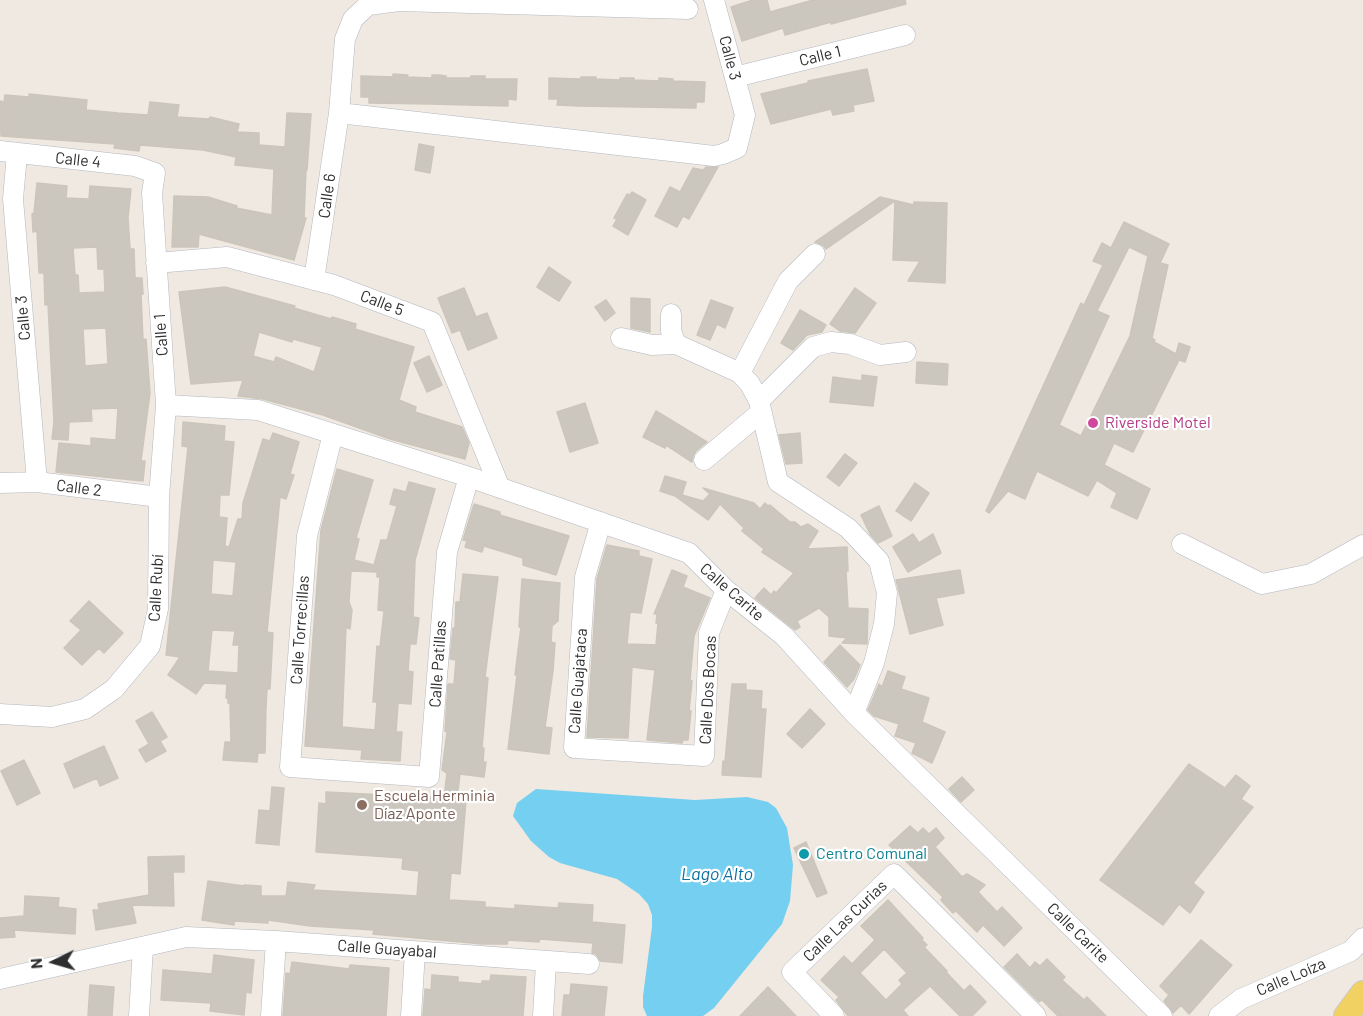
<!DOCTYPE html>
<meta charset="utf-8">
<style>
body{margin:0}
#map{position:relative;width:1363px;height:1016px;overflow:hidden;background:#efe9e1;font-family:Barlow,sans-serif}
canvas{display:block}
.north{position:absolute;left:24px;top:932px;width:60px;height:60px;-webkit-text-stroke:4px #fff;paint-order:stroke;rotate:265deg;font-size:16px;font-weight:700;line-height:24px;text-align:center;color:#2e2e2e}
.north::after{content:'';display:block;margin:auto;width:21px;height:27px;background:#2e2e2e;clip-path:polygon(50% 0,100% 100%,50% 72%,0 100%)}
</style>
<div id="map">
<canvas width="1363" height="1016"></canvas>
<div class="north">N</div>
</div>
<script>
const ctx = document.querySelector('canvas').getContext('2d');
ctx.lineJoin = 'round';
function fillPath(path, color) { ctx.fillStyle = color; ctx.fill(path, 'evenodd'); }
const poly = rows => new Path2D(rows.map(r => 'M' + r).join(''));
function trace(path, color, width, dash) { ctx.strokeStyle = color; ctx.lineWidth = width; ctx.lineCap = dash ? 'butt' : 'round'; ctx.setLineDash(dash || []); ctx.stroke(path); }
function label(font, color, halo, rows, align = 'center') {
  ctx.font = font + ' Barlow,sans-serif'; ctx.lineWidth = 4.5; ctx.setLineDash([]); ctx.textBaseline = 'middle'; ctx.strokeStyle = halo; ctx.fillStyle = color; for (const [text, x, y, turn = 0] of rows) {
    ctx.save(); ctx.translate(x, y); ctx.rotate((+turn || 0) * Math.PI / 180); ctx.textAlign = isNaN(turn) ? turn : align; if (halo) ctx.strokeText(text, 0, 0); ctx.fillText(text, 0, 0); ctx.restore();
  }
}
const water = poly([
 [536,789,695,800,747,797,768,802,776,808,787,828,793,865,790,901,782,924,714,1008,703,1016,647,1016,643,1007,643,996,652,927,652,915,648,904,639,894,617,879,560,863,549,857,531,841,513,816,517,803]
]);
const building = poly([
 [753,0,767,0,770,12,813,0,905,0,906,4,831,24,831,22,785,35,783,28,742,41,731,7,753,0],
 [867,69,874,101,853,105,854,111,833,115,831,109,771,124,761,94,808,83,808,81,867,69],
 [393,74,408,75,407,77,432,78,432,75,439,75,446,76,446,78,471,78,471,76,485,76,485,79,517,79,516,100,508,99,508,106,430,104,369,103,369,97,361,97,361,76,393,77,393,74],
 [581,77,596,77,596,79,620,80,620,78,634,78,634,80,659,81,659,78,673,79,673,81,705,82,704,102,696,102,696,108,579,106,557,105,558,99,549,99,549,78,581,79,581,77],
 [29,94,87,100,86,110,118,113,148,115,150,102,179,105,177,117,209,119,210,117,239,124,237,132,259,133,259,145,285,147,287,113,311,114,307,170,306,170,304,218,306,218,294,260,199,234,198,247,172,247,174,196,208,197,237,206,236,208,272,215,274,169,235,165,236,157,203,150,140,145,139,151,114,148,115,144,1,136,0,101,4,102,5,95,29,97,29,94],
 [419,144,434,147,430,173,415,170,419,144],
 [706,167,718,167,689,219,683,216,677,227,655,216,670,187,680,192,693,168,703,170,706,167],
 [37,183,67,186,66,198,89,199,90,186,131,189,128,218,130,249,134,249,135,278,142,278,143,294,141,294,143,340,146,339,150,393,141,461,145,461,143,481,56,472,59,443,91,446,91,438,116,440,118,408,91,409,92,421,69,422,68,440,52,439,54,422,48,304,45,305,44,273,39,273,37,231,33,232,32,214,34,213,37,183],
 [97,247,98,269,104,269,105,292,79,293,78,275,75,275,73,248,97,247],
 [106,328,108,364,85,366,83,329,106,328],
 [632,192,646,200,628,235,613,226,617,219,614,218,627,194,630,195,632,192],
 [880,197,914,205,914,202,947,203,945,283,908,281,920,261,893,260,895,201,826,249,823,245,815,242,880,197],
 [1124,222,1169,244,1160,263,1168,265,1152,338,1155,340,1154,342,1176,354,1179,343,1190,347,1185,362,1179,360,1133,452,1114,443,1104,465,1150,489,1137,519,1111,507,1117,493,1097,480,1088,496,1037,471,1025,499,1008,491,989,513,986,511,1081,303,1084,305,1103,265,1093,261,1102,243,1111,248,1124,222],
 [1129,247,1148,256,1130,336,1081,436,1059,425,1109,316,1097,311,1129,247],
 [549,267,571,282,559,301,537,287,549,267],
 [225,287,295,306,294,308,331,319,332,317,356,324,355,329,414,347,399,400,416,407,415,412,462,427,469,443,465,459,390,439,323,415,263,399,238,396,243,380,191,384,179,292,225,287],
 [259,332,292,342,293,339,322,347,314,372,276,357,274,362,253,356,259,332],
 [464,288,476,317,487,313,497,338,468,350,460,330,452,333,438,298,464,288],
 [855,288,876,303,855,333,840,331,830,324,855,288],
 [631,298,650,299,650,332,631,328,631,298],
 [606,300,615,313,605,321,595,307,606,300],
 [711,300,733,308,725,328,717,324,710,340,697,335,711,300],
 [800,310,826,325,822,332,807,335,793,350,781,343,800,310],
 [429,356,442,385,427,392,414,363,429,356],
 [917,362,948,364,947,385,916,383,917,362],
 [862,375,877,377,873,406,830,402,833,377,862,381,862,375],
 [585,403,598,443,570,452,557,412,585,403],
 [656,411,707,442,696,451,693,456,692,462,666,445,665,448,643,437,656,411],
 [183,422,225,426,224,441,234,442,229,495,220,495,219,517,227,518,225,546,229,547,238,519,242,519,243,503,263,439,270,441,273,433,299,442,290,474,294,475,286,499,280,497,267,632,273,633,270,689,267,689,266,707,265,753,258,753,257,762,223,760,225,742,231,742,230,703,228,703,228,698,226,698,227,684,204,683,196,694,168,675,180,657,166,655,188,447,182,446,183,422],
 [213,560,236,562,233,596,211,594,213,560],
 [212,630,235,631,233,645,239,645,238,673,208,671,212,630],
 [800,433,802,463,786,464,779,435,800,433],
 [845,454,857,463,839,486,827,477,845,454],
 [337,469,373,480,356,538,359,539,354,560,374,565,381,540,387,540,397,506,390,504,394,489,406,492,409,482,435,489,415,560,413,617,419,618,416,644,410,644,408,671,413,672,411,704,398,703,396,732,402,732,400,761,361,759,362,750,305,746,321,530,337,469],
 [351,571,377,572,377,577,380,577,378,610,384,611,380,647,377,646,373,702,377,702,375,730,342,727,346,627,350,629,352,610,349,602,351,571],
 [665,476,686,482,682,495,703,501,710,494,703,488,754,503,760,509,765,503,768,506,770,505,790,522,795,522,801,527,808,524,818,531,807,549,847,547,848,571,846,571,848,608,868,609,867,644,842,643,847,638,829,636,829,617,819,608,797,621,800,627,795,630,755,598,764,588,771,595,774,591,776,593,794,573,762,552,764,549,742,531,744,528,720,504,708,520,675,496,660,491,665,476],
 [915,483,929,493,911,521,896,511,915,483],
 [474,504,500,512,500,515,569,536,556,575,523,565,523,558,484,546,482,552,465,547,467,541,463,540,474,504],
 [879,506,892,536,878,543,870,534,861,515,879,506],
 [913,534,919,543,933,534,941,553,908,572,893,547,913,534],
 [607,545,639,551,639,556,652,559,641,613,630,612,627,644,656,645,658,623,656,623,657,614,654,614,672,570,687,576,683,587,710,598,694,636,690,680,692,681,689,711,691,711,688,740,683,740,682,743,647,740,655,670,632,667,628,738,587,737,597,579,607,545],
 [960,570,964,593,936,598,943,625,910,634,896,580,960,570],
 [463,574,498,577,485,677,488,678,482,748,484,748,483,762,486,762,484,777,460,774,457,799,466,800,460,874,451,873,449,900,485,902,485,907,515,909,515,905,558,908,559,903,593,905,592,922,625,925,622,963,600,961,596,954,592,953,593,943,540,939,539,942,508,940,507,944,483,944,373,934,374,930,310,926,268,920,268,923,234,921,234,925,202,920,208,881,244,886,244,885,261,886,261,896,286,896,288,882,315,885,313,890,417,896,419,871,402,869,403,858,316,852,319,803,326,804,326,792,444,798,447,773,442,770,447,732,445,731,448,684,454,684,456,660,450,659,453,628,455,628,456,602,460,602,463,574],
 [522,579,560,583,558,621,552,626,551,642,555,643,553,671,545,727,552,728,549,754,508,749,517,675,515,675,521,627,519,627,522,579],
 [89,601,123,633,104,653,99,648,82,665,64,648,81,630,70,621,89,601],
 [840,645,860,665,854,679,847,687,824,662,840,645],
 [888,671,905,677,901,689,929,698,922,722,945,732,932,763,912,753,916,743,895,736,899,724,874,716,868,710,879,684,882,687,888,671],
 [732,684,746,684,746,690,762,691,761,709,766,709,761,777,722,775,723,761,725,762,732,684],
 [810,709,825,724,802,748,787,734,810,709],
 [152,712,167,737,160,741,166,751,146,762,139,750,149,744,136,721,152,712],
 [104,746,118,778,100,786,97,778,74,788,64,764,104,746],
 [24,760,40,793,17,805,1,771,24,760],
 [1189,764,1225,788,1236,775,1250,786,1241,799,1253,807,1193,883,1204,892,1190,913,1179,904,1163,925,1100,880,1189,764],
 [962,777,974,790,961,802,949,789,962,777],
 [272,787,284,788,279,845,256,843,259,810,270,811,272,787],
 [910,826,918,833,923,828,929,834,936,828,944,838,935,847,962,877,967,874,985,885,978,892,997,912,1002,907,1022,928,1004,946,983,925,977,932,956,911,953,913,941,900,943,897,889,845,910,826],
 [806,842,827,893,817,897,794,848,806,842],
 [184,856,184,872,173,872,174,906,132,905,136,923,96,930,93,910,99,910,98,904,149,895,148,857,184,856],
 [25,896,59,898,58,907,76,909,75,934,14,930,15,937,0,938,0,918,24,916,25,896],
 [888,900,923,938,922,940,927,945,924,947,947,971,946,972,964,991,970,985,986,1002,972,1016,960,1016,930,986,903,1010,908,1016,848,1016,836,1000,839,997,821,980,844,956,852,964,875,940,861,926,888,900],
 [884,949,907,973,899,980,902,984,886,1000,860,973,884,949],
 [1201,940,1232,965,1189,1014,1181,1005,1173,1013,1164,1001,1169,995,1160,986,1201,940],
 [1017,954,1030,968,1035,962,1040,966,1047,959,1065,977,1062,980,1084,1000,1087,997,1106,1016,1058,1016,1042,1000,1039,1002,1004,967,1017,954],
 [214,955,254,960,251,993,246,992,244,1015,210,1011,211,1003,161,1000,163,970,212,974,214,955],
 [292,962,349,969,350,965,389,968,386,1016,283,1016,286,973,290,974,292,962],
 [432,975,458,977,458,982,482,984,482,981,490,981,491,975,526,977,523,1016,423,1016,425,989,431,990,432,975],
 [571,984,607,987,604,1016,562,1016,564,995,570,995,571,984],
 [90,985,114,987,112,1016,88,1016,90,985],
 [768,987,796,1016,740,1016,768,987]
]);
const minor = poly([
 [735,77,905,35],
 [339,113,714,156,723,154,737,148,745,115,714,0],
 [0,151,135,166,155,173,152,193,166,405,159,497,158,609,150,646,114,689,85,709,52,717,0,714],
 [17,154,13,199,37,482],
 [156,263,227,257,334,285,432,322,500,488],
 [314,280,339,113,345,39,353,19,368,5,399,1,688,9],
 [671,314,671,331,676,344,740,373,750,384,759,401,778,482,848,528,879,561,887,593,884,624,874,663,854,713],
 [621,338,652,345,676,344],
 [740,373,788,281,815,254],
 [759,401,813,347,831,342,850,344,880,355,906,352],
 [166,405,258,410,469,477,689,553,726,590,784,636,854,713,1162,1016],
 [333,434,307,536,290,767,429,777,447,552,469,477],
 [704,460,760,413],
 [0,483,37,482,159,497],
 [601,522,585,577,574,748,704,756,709,633,726,590],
 [1182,544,1262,584,1311,574,1363,545],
 [0,979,186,937,276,941,589,964],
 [139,1016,143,947],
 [271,1016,276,941],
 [411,1016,415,952],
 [543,1016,546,962],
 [834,1016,792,972,894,874,1036,1016],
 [1219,1016,1241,999,1351,951,1363,938]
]);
const major = poly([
 [1346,1016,1363,993]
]);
const markers = [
 [1093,423,6,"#d1479c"],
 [362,805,6,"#8d6e63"],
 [804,854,6,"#0f9aa8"]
];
const streetNames = [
 ["Calle 1",820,56,-14],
 ["Calle 3",730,58,75],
 ["Calle 4",78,160,6],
 ["Calle 6",327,196,-82],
 ["Calle 5",382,303,21],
 ["Calle 3",23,318,-95],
 ["Calle 1",161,335,-94],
 ["Calle 2",79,488,7],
 ["Calle Rubí",156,588,-87],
 ["Calle Carite",732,592,41],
 ["Calle Torrecillas",300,630,-86],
 ["Calle Patillas",438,664,-86],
 ["Calle Guajataca",578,681,-86],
 ["Calle Dos Bocas",708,690,-87],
 ["Calle Las Curias",845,921,-44],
 ["Calle Carite",1078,933,44],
 ["Calle Guayabal",387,949,4],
 ["Calle Loíza",1291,977,-23]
];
const hotelNames = [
 ["Riverside Motel",1105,423]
];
const educationNames = [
 ["Escuela Herminia",374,796],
 ["Díaz Aponte",374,814]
];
const cultureNames = [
 ["Centro Comunal",816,854]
];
const waterNames = [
 ["Lago Alto",717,874]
];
fillPath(water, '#75cff0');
fillPath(building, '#cbc7bf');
trace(building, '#cbc5ba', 1.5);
trace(minor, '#b4b7c1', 21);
trace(major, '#c9c9c9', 26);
trace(minor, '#fff', 20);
trace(major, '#f2d163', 24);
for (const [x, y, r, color] of markers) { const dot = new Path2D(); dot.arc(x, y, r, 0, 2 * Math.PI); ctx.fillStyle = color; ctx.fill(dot); trace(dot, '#fff', 2); }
label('16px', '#2e2e2e', '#fff', streetNames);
label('16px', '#b23c85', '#fff', hotelNames, 'left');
label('16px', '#785e54', '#fff', educationNames, 'left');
label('16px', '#0d838f', '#fff', cultureNames, 'left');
label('italic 18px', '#0d6fa3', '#fff', waterNames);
</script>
